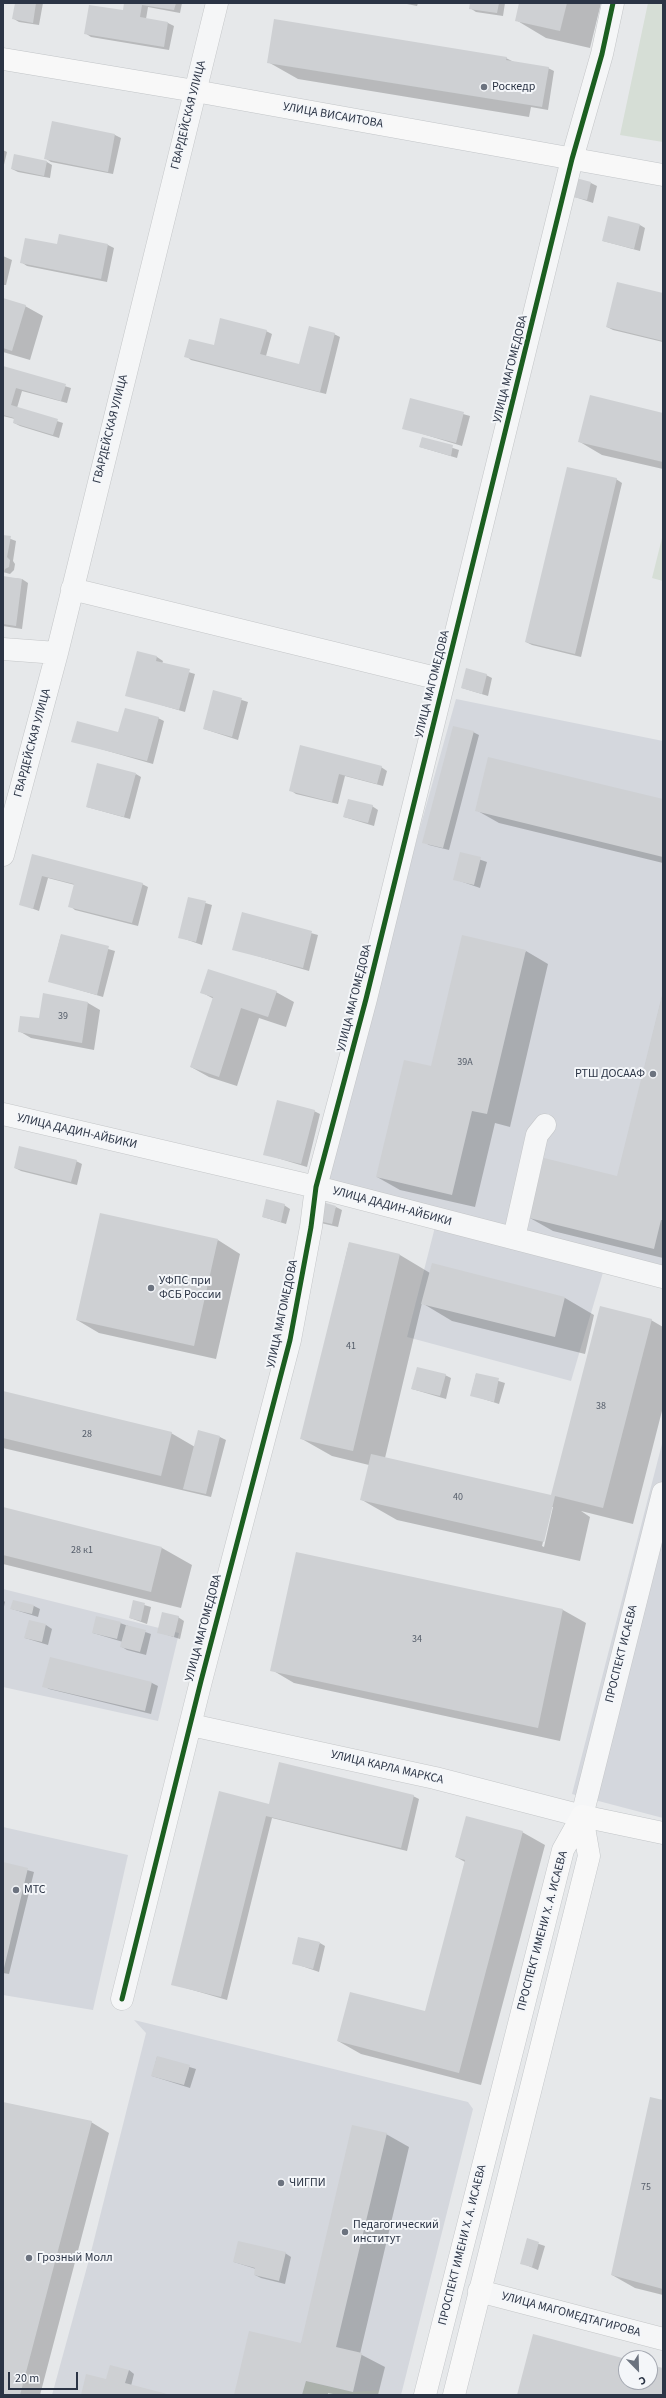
<!DOCTYPE html>
<meta charset="utf-8">
<style>
body{margin:0}
#map{position:relative;width:666px;height:2398px;overflow:hidden;background:#e6e8ea;font-family:"Source Sans 3",sans-serif}
canvas{display:block}
.frame{position:absolute;inset:0;border:4px solid #2b3445;pointer-events:none}
.north{position:absolute;left:618px;top:2350px;width:40px;height:40px;box-sizing:border-box;background:#f4f6f9;border:1px solid #a4a8b1;border-radius:50%;rotate:157deg;font-size:11px;font-weight:700;line-height:16px;text-align:center;color:#2b3445}
.north::after{content:'';display:block;margin:auto;width:14px;height:18px;background:#6c737f;clip-path:polygon(50% 0,100% 100%,50% 72%,0 100%)}
.scale{position:absolute;left:8px;top:2372px;width:70px;height:18px;box-sizing:border-box;border:2px solid #2b3445;border-top:0;padding-left:5px;font-size:12px;line-height:14px;white-space:nowrap;color:#2b3445;-webkit-text-stroke:3px #f4f6f9;paint-order:stroke}
</style>
<div id="map">
<canvas width="666" height="2398"></canvas>
<div class="frame"></div>
<div class="north">С</div>
<div class="scale">20 m</div>
</div>
<script>
const ctx = document.querySelector('canvas').getContext('2d');
ctx.lineJoin = 'round';
function fillPath(path, color) { ctx.fillStyle = color; ctx.fill(path, 'evenodd'); }
const poly = rows => new Path2D(rows.map(r => 'M' + r).join(''));
function trace(path, color, width, dash) { ctx.strokeStyle = color; ctx.lineWidth = width; ctx.lineCap = dash ? 'butt' : 'round'; ctx.setLineDash(dash || []); ctx.stroke(path); }
function label(font, color, halo, rows, align = 'center') {
  ctx.font = font + ' "Source Sans 3",sans-serif'; ctx.lineWidth = 4; ctx.setLineDash([]); ctx.textBaseline = 'middle'; ctx.strokeStyle = halo; ctx.fillStyle = color; for (const [text, x, y, turn = 0] of rows) {
    ctx.save(); ctx.translate(x, y); ctx.rotate((+turn || 0) * Math.PI / 180); ctx.textAlign = isNaN(turn) ? turn : align; if (halo) ctx.strokeText(text, 0, 0); ctx.fillText(text, 0, 0); ctx.restore();
  }
}
const built = poly([
 [456,699,663,741,663,1285,604,1269,571,1381,407,1337,435,1227,317,1196],
 [663,1440,663,1818,572,1794],
 [3,1589,179,1633,158,1721,3,1687],
 [3,1827,128,1855,93,2010,3,1995],
 [134,2020,468,2102,473,2109,401,2395,52,2395,90,2256,146,2033]
]);
const green = poly([
 [648,3,663,3,663,142,620,135],
 [663,534,663,581,652,578],
 [306,2381,353,2392,380,2390,379,2395,302,2395]
]);
const shadow = poly([
 [16,3,43,3,39,25,19,22,14,19],
 [125,3,182,3,180,13,148,7,146,19,168,23,174,26,169,50,91,37,85,33,124,12],
 [402,3,418,3,417,6],
 [471,3,505,3,503,16,476,12,470,8],
 [520,3,601,3,590,48,546,38,516,20],
 [506,58,514,62,548,68,554,71,548,110,531,107,529,117,298,79,268,62],
 [53,122,115,135,121,138,113,174,51,162,45,158],
 [3,150,7,152,3,169],
 [47,162,52,165,50,178,18,172,12,169],
 [591,183,597,186,593,203,569,195],
 [640,225,645,228,640,251,603,241],
 [60,235,108,245,114,248,107,282,27,266,21,262,58,246],
 [3,256,12,260,6,285,3,285],
 [663,294,663,342,613,330,607,327],
 [3,299,25,306,43,316,30,360,3,352],
 [266,331,272,334,266,356,300,365,334,334,340,337,326,394,191,360,186,356],
 [3,367,71,388,67,403,22,391,17,408,63,423,59,438,20,426,14,423,15,419,3,416],
 [411,399,470,416,462,446,403,428],
 [663,414,663,469,602,455,580,442],
 [422,438,459,450,457,458,420,447],
 [616,479,622,483,581,657,532,645,526,642],
 [3,536,16,541,13,561,15,564,14,570,10,574,3,572],
 [3,577,22,579,28,583,22,629,3,626],
 [138,652,157,657,163,661,162,664,195,674,185,712,127,695],
 [486,675,492,678,488,696,462,688],
 [214,691,248,702,238,740,204,729],
 [158,718,164,721,153,764,73,741,119,733],
 [473,732,479,735,449,850,429,845,424,842],
 [301,746,381,767,387,771,383,786,345,776,338,804,296,794,290,790],
 [136,774,141,777,130,819,87,807],
 [663,800,663,863,499,823,476,810],
 [372,806,378,810,374,826,344,817],
 [461,853,487,862,480,888,454,879],
 [33,855,142,884,148,887,138,926,75,910,70,906,75,885,48,878,39,911,20,904],
 [189,898,212,905,202,945,179,937],
 [243,914,318,935,309,971,233,949],
 [61,935,115,951,103,997,49,981],
 [526,951,548,964,510,1127,495,1123,475,1207,400,1190,377,1177],
 [201,992,276,992,294,1002,286,1027,259,1018,237,1086,209,1077,191,1067,214,999],
 [663,993,663,1258,553,1231,530,1218,618,1177],
 [44,994,88,1003,100,1010,94,1050,31,1038,19,1031,40,1020],
 [314,1111,320,1114,307,1167,264,1154],
 [76,1161,82,1164,77,1185,21,1171,15,1168],
 [284,1205,290,1209,286,1224,263,1217],
 [336,1207,342,1210,338,1227,321,1223],
 [218,1240,240,1254,216,1359,99,1333,77,1320],
 [349,1243,400,1255,430,1273,565,1298,594,1315,585,1354,452,1321,422,1303,385,1458,552,1496,651,1320,663,1327,663,1407,633,1524,581,1511,590,1517,580,1561,397,1520,362,1500,369,1465,332,1456,302,1439],
 [551,1507,553,1507,544,1547,542,1546],
 [476,1374,505,1383,499,1404,471,1395],
 [445,1375,451,1378,446,1399,412,1389],
 [3,1392,171,1433,195,1447,220,1437,226,1440,211,1497,3,1448],
 [3,1508,162,1548,192,1565,181,1608,3,1564],
 [297,1553,563,1610,586,1623,560,1741,294,1683,272,1670],
 [3,1600,5,1602,3,1611],
 [134,1602,151,1607,147,1624,130,1618],
 [34,1606,40,1609,38,1617,12,1609],
 [178,1617,184,1621,180,1639,158,1632],
 [120,1623,151,1634,146,1655,127,1650,122,1647,123,1642,93,1633],
 [46,1625,52,1629,48,1645,25,1638],
 [152,1683,158,1686,151,1714,49,1689,44,1686],
 [413,1796,419,1799,407,1851,272,1818,227,2000,172,1984,270,1805],
 [522,1832,545,1845,481,2085,361,2054,338,2041,426,2013,465,1862,456,1857],
 [3,1863,34,1872,9,1974,3,1973],
 [320,1943,325,1946,319,1972,293,1963],
 [157,2057,196,2069,190,2088,152,2076],
 [663,2101,663,2295,635,2288,612,2275],
 [3,2103,91,2122,109,2133,40,2395,3,2395],
 [386,2134,409,2147,360,2354,385,2367,378,2395,338,2395,328,2393,328,2395,235,2395,301,2344],
 [527,2240,545,2246,538,2270,521,2263],
 [285,2253,291,2257,285,2284,261,2278,255,2275,256,2269,234,2262],
 [129,2370,134,2374,131,2386,169,2395,82,2395,107,2380]
]);
const building = poly([
 [15,3,36,3,33,23,12,19],
 [124,3,176,3,174,10,142,5,140,17,168,22,164,47,84,34,89,5,123,10],
 [470,3,499,3,497,13,469,9],
 [519,3,567,3,560,31,515,21],
 [274,19,507,57,506,60,549,67,542,107,267,63],
 [52,121,115,134,108,172,44,159],
 [14,154,47,161,44,176,11,169],
 [572,177,591,182,587,200,568,196],
 [608,216,640,224,634,249,602,241],
 [59,234,108,244,101,279,20,263,25,238,57,244],
 [617,282,663,293,663,341,606,327],
 [3,298,26,305,12,351,3,348],
 [220,318,267,330,260,354,299,364,309,326,335,333,320,392,184,357,189,339,214,345],
 [3,366,66,384,61,401,16,388,11,405,58,419,53,435,13,423,14,418,3,415],
 [590,395,663,413,663,462,578,442],
 [410,398,464,412,456,443,402,429],
 [422,437,453,445,451,456,419,447],
 [567,467,617,478,575,654,525,642],
 [3,535,11,536,7,557,10,560,9,567,5,569,4,573],
 [3,576,22,579,16,626,3,624],
 [137,651,157,656,156,661,190,669,179,710,125,696],
 [466,668,487,674,482,694,461,688],
 [213,690,242,698,232,737,203,729],
 [125,708,159,717,147,761,71,742,77,721,118,732],
 [453,726,474,731,443,848,422,843],
 [300,745,382,766,377,784,339,774,332,802,289,791],
 [488,757,663,799,663,857,475,811],
 [97,763,136,773,124,817,86,807],
 [348,799,373,805,368,823,343,817],
 [460,852,481,857,474,885,453,880],
 [32,854,143,883,132,923,68,907,74,884,42,876,33,909,19,905],
 [188,897,206,901,196,942,178,938],
 [242,912,312,931,303,968,232,950],
 [61,934,109,946,97,995,48,982],
 [462,935,526,950,487,1114,472,1111,452,1195,376,1177,404,1060,431,1066],
 [208,969,277,991,268,1017,241,1008,219,1077,190,1067,213,997,200,993],
 [663,991,663,1220,661,1220,654,1249,529,1218,544,1158,617,1176],
 [43,993,88,1002,82,1043,18,1032,20,1016,39,1018],
 [277,1100,315,1110,301,1164,263,1155],
 [19,1146,77,1160,71,1182,14,1168],
 [266,1199,285,1204,281,1222,262,1217],
 [319,1201,336,1206,332,1224,314,1220],
 [100,1213,218,1239,194,1346,76,1320],
 [349,1242,400,1254,353,1451,300,1439],
 [432,1263,565,1297,555,1337,421,1304],
 [600,1306,652,1319,603,1508,555,1496,544,1542,360,1500,371,1454,551,1495],
 [417,1367,446,1374,440,1396,411,1389],
 [476,1373,499,1378,494,1402,470,1396],
 [3,1391,172,1432,161,1476,3,1438],
 [198,1430,220,1436,206,1494,183,1489],
 [3,1507,162,1547,151,1592,3,1555],
 [296,1552,563,1609,538,1728,270,1671],
 [13,1600,34,1605,32,1614,10,1609],
 [133,1600,145,1603,141,1621,129,1618],
 [162,1612,179,1616,174,1637,157,1633],
 [96,1616,121,1622,117,1639,92,1633],
 [29,1620,46,1624,42,1642,24,1638],
 [126,1625,146,1630,140,1652,120,1647],
 [50,1657,152,1682,145,1711,42,1687],
 [279,1762,414,1795,401,1848,266,1816,221,1997,171,1985,219,1791,269,1804],
 [466,1816,523,1831,459,2073,337,2041,350,1992,425,2011,465,1860,455,1857],
 [3,1862,28,1868,4,1968,3,1968],
 [298,1937,320,1942,313,1969,292,1964],
 [157,2056,190,2065,184,2085,151,2076],
 [650,2097,663,2100,663,2289,611,2275],
 [3,2102,92,2121,20,2395,3,2395],
 [352,2125,387,2133,336,2347,362,2353,353,2392,306,2381,302,2395,234,2395,249,2331,301,2343],
 [527,2238,539,2242,532,2267,520,2264],
 [238,2241,286,2252,279,2281,254,2275,255,2268,233,2262],
 [533,2334,626,2359,626,2382,650,2382,650,2365,663,2368,663,2395,517,2395],
 [110,2365,129,2370,125,2383,171,2395,81,2395,86,2374,106,2379]
]);
const minor = poly([
 [72,589,444,680],
 [3,649,57,653],
 [3,855,57,653,217,3],
 [3,1114,316,1187,663,1277],
 [514,1238,537,1135,545,1125],
 [191,1725,435,1778,582,1816,663,1493],
 [122,1999,201,1681,290,1340,311,1227,316,1187,366,999,572,159,602,54,613,3],
 [479,2291,663,2339]
]);
const major = poly([
 [3,59,195,91,663,175],
 [582,1816,663,1833],
 [425,2395,563,1850,582,1816],
 [454,2395,589,1856,582,1816]
]);
const cycleway = poly([
 [122,1999,201,1681,290,1340,311,1227,316,1187,366,999,572,159,602,54,613,3]
]);
const markers = [
 [484,87,4,"#6c737f"],
 [653,1074,4,"#6c737f"],
 [151,1288,4,"#6c737f"],
 [16,1890,4,"#6c737f"],
 [281,2183,4,"#6c737f"],
 [345,2232,4,"#6c737f"],
 [29,2258,4,"#6c737f"]
];
const numberNames = [
 ["39",63,1017],
 ["39А",465,1063],
 ["41",351,1347],
 ["38",601,1407],
 ["28",87,1435],
 ["40",458,1498],
 ["28 к1",82,1551],
 ["34",417,1640],
 ["75",646,2188]
];
const poiNames = [
 ["Роскедр",492,87],
 ["РТШ ДОСААФ",645,1074,"right"],
 ["УФПС при",159,1281],
 ["ФСБ России",159,1295],
 ["МТС",24,1890],
 ["ЧИГПИ",289,2183],
 ["Педагогический",353,2225],
 ["институт",353,2239],
 ["Грозный Молл",37,2258]
];
const streetNames = [
 ["ГВАРДЕЙСКАЯ УЛИЦА",189,115,-76],
 ["УЛИЦА ВИСАИТОВА",333,116,10],
 ["УЛИЦА МАГОМЕДОВА",511,369,-76],
 ["ГВАРДЕЙСКАЯ УЛИЦА",111,429,-76],
 ["УЛИЦА МАГОМЕДОВА",433,684,-76],
 ["ГВАРДЕЙСКАЯ УЛИЦА",33,743,-75],
 ["УЛИЦА МАГОМЕДОВА",355,998,-76],
 ["УЛИЦА ДАДИН-АЙБИКИ",77,1132,13],
 ["УЛИЦА ДАДИН-АЙБИКИ",392,1207,15],
 ["УЛИЦА МАГОМЕДОВА",283,1314,-78],
 ["УЛИЦА МАГОМЕДОВА",204,1628,-75],
 ["ПРОСПЕКТ ИСАЕВА",622,1654,-76],
 ["УЛИЦА КАРЛА МАРКСА",387,1768,13],
 ["ПРОСПЕКТ ИМЕНИ Х. А. ИСАЕВА",543,1931,-75],
 ["ПРОСПЕКТ ИМЕНИ Х. А. ИСАЕВА",463,2245,-76],
 ["УЛИЦА МАГОМЕДТАГИРОВА",571,2315,15]
];
fillPath(built, '#d4d7dd');
fillPath(green, '#d6ded6');
fillPath(shadow, '#0003');
fillPath(building, '#ced0d3');
trace(minor, '#c4c6c8', 23);
trace(major, '#c2c5c8', 23);
trace(minor, '#f5f6f7', 22);
trace(major, '#f8f8f8', 22);
trace(cycleway, '#1b5e20', 5);
for (const [x, y, r, color] of markers) { const dot = new Path2D(); dot.arc(x, y, r, 0, 2 * Math.PI); ctx.fillStyle = color; ctx.fill(dot); trace(dot, '#f4f6f9', 1.5); }
label('10px', '#545c69', null, numberNames);
label('12px', '#2b3445', '#f4f6f9', poiNames, 'left');
label('12px', '#2b3445', '#f4f6f9', streetNames);
</script>
